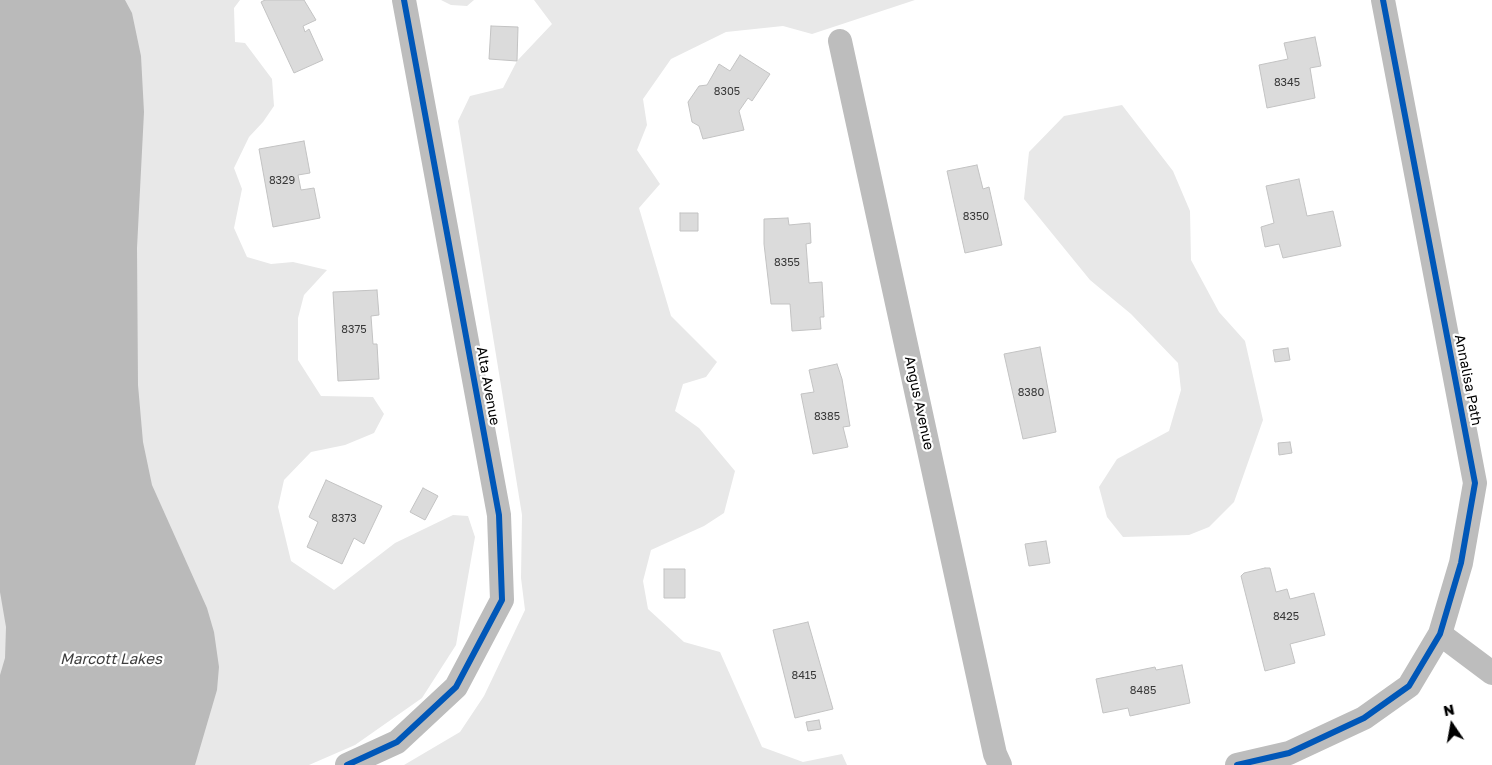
<!DOCTYPE html>
<style>
body{margin:0}
#map{position:relative;width:1492px;height:765px;overflow:hidden;background:#fff;font-family:"Golos Text",sans-serif}
canvas{display:block}
.north{position:absolute;left:1427px;top:700px;width:50px;height:50px;-webkit-text-stroke:4px #fff;paint-order:stroke;rotate:348deg;font-size:14px;font-weight:700;line-height:20px;text-align:center;color:#000}
.north::after{content:'';display:block;margin:auto;width:18px;height:22px;background:#000;clip-path:polygon(50% 0,100% 100%,50% 72%,0 100%)}
</style>
<div id="map">
<canvas width="1492" height="765"></canvas>
<div class="north">N</div>
</div>
<script>
const ctx = document.querySelector('canvas').getContext('2d');
ctx.lineJoin = 'round';
function fillPath(path, color) { ctx.fillStyle = color; ctx.fill(path, 'evenodd'); }
const poly = rows => new Path2D(rows.map(r => 'M' + r).join(''));
function trace(path, color, width, dash) { ctx.strokeStyle = color; ctx.lineWidth = width; ctx.lineCap = dash ? 'butt' : 'round'; ctx.setLineDash(dash || []); ctx.stroke(path); }
function label(font, color, halo, rows, align = 'center') {
  ctx.font = font + ' "Golos Text",sans-serif'; ctx.lineWidth = 4.5; ctx.setLineDash([]); ctx.textBaseline = 'middle'; ctx.strokeStyle = halo; ctx.fillStyle = color; for (const [text, x, y, turn = 0] of rows) {
    ctx.save(); ctx.translate(x, y); ctx.rotate((+turn || 0) * Math.PI / 180); ctx.textAlign = isNaN(turn) ? turn : align; if (halo) ctx.strokeText(text, 0, 0); ctx.fillText(text, 0, 0); ctx.restore();
  }
}
const green = poly([
 [0,0,240,0,234,8,235,42,245,43,272,79,274,106,263,122,249,137,234,168,242,189,234,228,247,257,271,264,293,262,327,270,304,295,298,318,298,360,321,396,373,397,384,414,374,433,345,445,311,452,284,480,278,507,291,561,334,590,395,543,453,515,468,516,475,537,456,645,422,698,355,745,309,765,0,765],
 [441,0,474,0,467,6,451,5],
 [534,0,915,0,812,34,783,26,726,32,671,59,643,99,647,125,637,150,660,184,639,208,671,316,717,362,706,377,683,384,675,411,699,428,735,471,724,513,704,526,651,550,643,581,648,609,684,642,720,652,762,747,803,762,842,754,847,765,404,765,460,732,484,696,525,610,521,578,522,515,458,121,470,96,503,88,517,61,552,24],
 [1122,105,1173,171,1190,211,1191,260,1219,312,1245,341,1263,420,1234,502,1209,527,1189,535,1123,537,1107,517,1099,487,1117,459,1169,431,1181,390,1178,363,1131,314,1090,280,1024,199,1029,152,1064,116]
]);
const water = poly([
 [0,0,125,0,132,13,141,56,144,112,137,248,138,385,143,442,152,485,207,608,214,632,219,667,217,690,195,765,0,765,0,675,5,658,6,627,0,592]
]);
const building = poly([
 [265,0,304,0,316,20,303,26,305,32,309,29,323,60,294,73,261,2,265,0],
 [491,26,518,27,517,61,489,59,491,26],
 [1315,37,1321,66,1310,68,1315,98,1267,108,1259,65,1288,59,1284,43,1315,37],
 [740,55,770,74,752,101,748,98,739,111,744,130,703,139,699,126,692,122,688,102,699,86,707,85,719,64,730,71,740,55],
 [304,141,310,173,298,175,301,190,314,188,320,218,273,227,259,149,304,141],
 [977,165,983,189,989,187,1002,245,965,253,947,171,977,165],
 [1299,179,1307,216,1333,211,1341,246,1283,258,1279,244,1265,247,1261,227,1274,223,1266,186,1299,179],
 [680,213,698,213,698,231,680,231,680,213],
 [788,218,789,225,810,223,811,243,806,244,809,283,822,282,824,317,820,317,821,329,792,331,790,304,771,304,764,244,764,219,788,218],
 [377,290,379,315,371,316,373,344,377,344,379,379,338,381,333,292,377,290],
 [1040,347,1056,432,1023,439,1004,354,1040,347],
 [1288,348,1290,360,1275,362,1273,350,1288,348],
 [837,364,842,379,850,426,843,427,848,447,813,454,801,394,814,392,809,370,837,364],
 [1290,442,1292,453,1279,455,1278,443,1290,442],
 [326,480,382,506,364,544,354,538,342,564,307,547,318,522,309,517,326,480],
 [423,488,438,496,425,520,410,512,423,488],
 [1046,541,1050,563,1029,566,1025,544,1046,541],
 [1265,568,1270,568,1276,592,1287,589,1290,599,1314,593,1325,635,1290,644,1295,663,1265,671,1241,576,1244,573,1265,568],
 [664,569,685,569,685,598,664,598,664,569],
 [808,622,833,709,795,718,773,630,808,622],
 [1182,665,1190,703,1130,716,1128,708,1103,713,1096,679,1155,667,1156,670,1182,665],
 [819,720,821,729,808,731,806,722,819,720]
]);
const street = poly([
 [840,41,995,754,1000,765],
 [1440,634,1492,673],
 [347,765,397,742,456,687,502,600,499,515,404,0],
 [1237,765,1289,753,1364,718,1409,686,1440,634,1461,563,1475,483,1383,0]
]);
const cycleway = poly([
 [347,765,397,742,456,687,502,600,499,515,404,0],
 [1237,765,1289,753,1364,718,1409,686,1440,634,1461,563,1475,483,1383,0]
]);
const numberNames = [
 ["8345",1287,83],
 ["8305",727,92],
 ["8329",282,181],
 ["8350",976,217],
 ["8355",787,263],
 ["8375",354,330],
 ["8380",1031,393],
 ["8385",827,417],
 ["8373",344,519],
 ["8425",1286,617],
 ["8415",804,676],
 ["8485",1143,691]
];
const streetNames = [
 ["Annalisa Path",1468,380,79],
 ["Alta Avenue",488,386,80],
 ["Angus Avenue",919,403,78]
];
const waterNames = [
 ["Marcott Lakes",111,659]
];
fillPath(green, '#e8e8e8');
fillPath(water, '#bababa');
fillPath(building, '#dbdbdb');
trace(building, '#c3c3c3', 1);
trace(street, '#bdbdbd', 24);
trace(cycleway, '#0057b8', 6);
label('11px', '#373737', null, numberNames);
label('14px', '#000', '#fff', streetNames);
label('italic 15px', '#3d3d3d', '#fff', waterNames);
</script>
